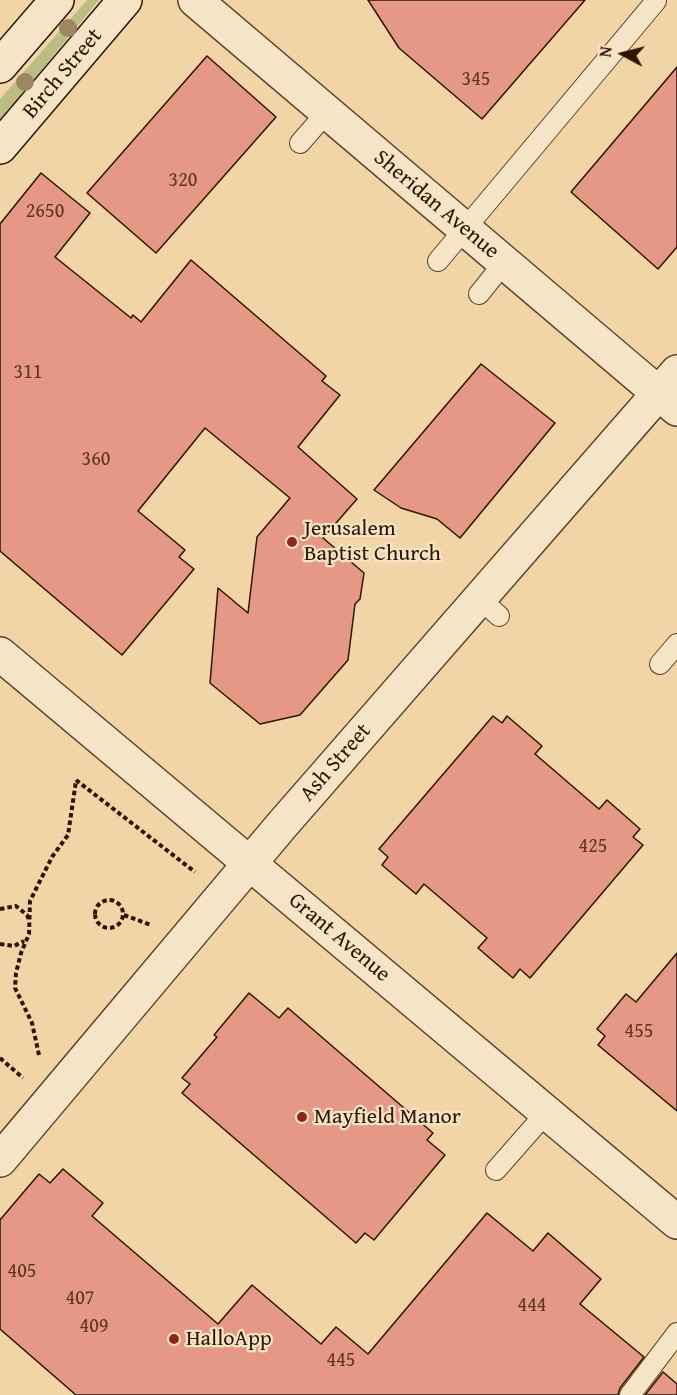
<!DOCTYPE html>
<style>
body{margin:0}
#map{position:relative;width:677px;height:1395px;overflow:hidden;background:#f1d5a7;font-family:"Gentium Book Plus",serif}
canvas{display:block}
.north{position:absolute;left:593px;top:24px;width:60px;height:60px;-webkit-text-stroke:4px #f6e4c6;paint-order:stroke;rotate:277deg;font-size:16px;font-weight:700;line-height:24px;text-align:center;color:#2e1500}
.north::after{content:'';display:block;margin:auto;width:21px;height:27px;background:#2e1500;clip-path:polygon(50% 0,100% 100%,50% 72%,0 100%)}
</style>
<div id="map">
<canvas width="677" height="1395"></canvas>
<div class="north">N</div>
</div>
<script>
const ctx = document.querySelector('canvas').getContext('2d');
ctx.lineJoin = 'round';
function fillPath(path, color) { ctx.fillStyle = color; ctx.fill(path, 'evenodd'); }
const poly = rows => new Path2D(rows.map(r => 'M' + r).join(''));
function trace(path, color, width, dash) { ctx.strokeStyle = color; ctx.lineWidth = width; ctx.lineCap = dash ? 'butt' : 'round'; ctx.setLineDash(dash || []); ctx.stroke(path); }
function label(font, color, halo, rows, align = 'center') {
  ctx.font = font + ' "Gentium Book Plus",serif'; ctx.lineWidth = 4.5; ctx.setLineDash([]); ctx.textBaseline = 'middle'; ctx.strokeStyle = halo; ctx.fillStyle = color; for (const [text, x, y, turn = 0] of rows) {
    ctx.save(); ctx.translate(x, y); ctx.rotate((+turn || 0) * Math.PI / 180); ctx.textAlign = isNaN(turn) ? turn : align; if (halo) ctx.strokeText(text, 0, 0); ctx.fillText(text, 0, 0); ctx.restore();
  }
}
const green = poly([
 [87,0,99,0,0,120,0,99]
]);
const building = poly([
 [368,0,585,0,482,119,399,48,368,0],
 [207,56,276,117,156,253,87,193,207,56],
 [677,67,677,247,658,269,571,192,677,67],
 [41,173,90,213,55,257,131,318,133,315,141,322,191,260,326,376,322,381,340,395,298,447,357,499,323,538,364,573,360,599,355,604,348,660,300,715,260,724,210,683,218,588,248,613,257,537,290,498,205,428,138,511,185,550,179,557,194,569,122,655,0,551,0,224,41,173],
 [481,364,555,423,460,538,437,519,401,508,374,490,481,364],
 [493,716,502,723,507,716,542,746,535,754,599,809,607,800,640,829,633,837,643,845,530,978,520,969,513,978,478,948,487,938,424,884,416,894,382,865,388,857,379,849,493,716],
 [677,953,677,1111,598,1045,605,1036,597,1029,626,994,636,1002,677,953],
 [249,993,279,1018,288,1008,433,1133,427,1140,445,1155,374,1240,365,1233,356,1243,182,1093,190,1084,182,1078,217,1037,214,1035,249,993],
 [63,1169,103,1203,92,1216,218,1324,252,1285,321,1344,336,1327,368,1354,487,1213,533,1251,548,1233,601,1279,580,1304,644,1357,620,1388,618,1395,76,1395,0,1329,0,1220,39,1174,50,1183,63,1169],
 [663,1372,677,1384,677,1395,645,1395,663,1372]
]);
const path = poly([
 [76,780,195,872],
 '95 914a14 14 0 1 1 28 0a14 14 0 1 1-28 0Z',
 [0,909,16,906,27,915,29,920],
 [124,915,151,925],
 [0,944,14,946,24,941],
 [39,1055,32,1023,15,988,16,973,21,953,29,934,30,901,52,857,68,835,76,781],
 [0,1058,23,1078]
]);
const lane = poly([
 [300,143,327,112],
 [438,261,656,1],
 [479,294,504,263],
 [480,599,499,616],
 [660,664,677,644],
 [496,1170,546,1113],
 [630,1395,677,1333]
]);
const street = poly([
 [195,0,677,409],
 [0,654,677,1222],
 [0,1160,282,825,677,372]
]);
const secondary = poly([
 [0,66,57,0],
 [0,147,125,0]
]);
const trees = [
 [68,28],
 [25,82]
];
const markers = [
 [292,542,6,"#8f2418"],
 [302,1117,6,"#8f2418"],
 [174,1339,6,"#8f2418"]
];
const numberNames = [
 ["345",476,80],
 ["320",183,181],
 ["2650",45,212],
 ["311",28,373],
 ["360",96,460],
 ["425",593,847],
 ["455",639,1032],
 ["405",22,1272],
 ["407",80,1299],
 ["444",532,1306],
 ["409",94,1327],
 ["445",341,1361]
];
const streetNames = [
 ["Birch Street",63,74,-50],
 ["Sheridan Avenue",436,205,40],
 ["Ash Street",336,763,-49],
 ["Grant Avenue",339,938,40]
];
const poiNames = [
 ["Jerusalem",304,529],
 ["Baptist Church",304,554],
 ["Mayfield Manor",314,1117],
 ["HalloApp",186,1339]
];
fillPath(green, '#bcbd85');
fillPath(building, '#e59885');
trace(building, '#2e1500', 1.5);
trace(lane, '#5f452a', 22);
trace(street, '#5f452a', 36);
trace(secondary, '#2e1500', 36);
trace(path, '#2e1500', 4, [4.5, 3]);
trace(lane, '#f6e4c6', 20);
trace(street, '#f6e4c6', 33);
trace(secondary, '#f6e4c6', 33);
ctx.fillStyle = '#9d8761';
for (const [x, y] of trees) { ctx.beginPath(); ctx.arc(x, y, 9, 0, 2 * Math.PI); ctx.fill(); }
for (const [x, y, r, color] of markers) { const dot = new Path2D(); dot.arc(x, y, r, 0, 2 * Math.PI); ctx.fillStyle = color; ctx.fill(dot); trace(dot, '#f6e4c6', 2); }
label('20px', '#5c3621', null, numberNames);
label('22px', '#2e1500', '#f6e4c6', streetNames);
label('22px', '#2e1500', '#f6e4c6', poiNames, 'left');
</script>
